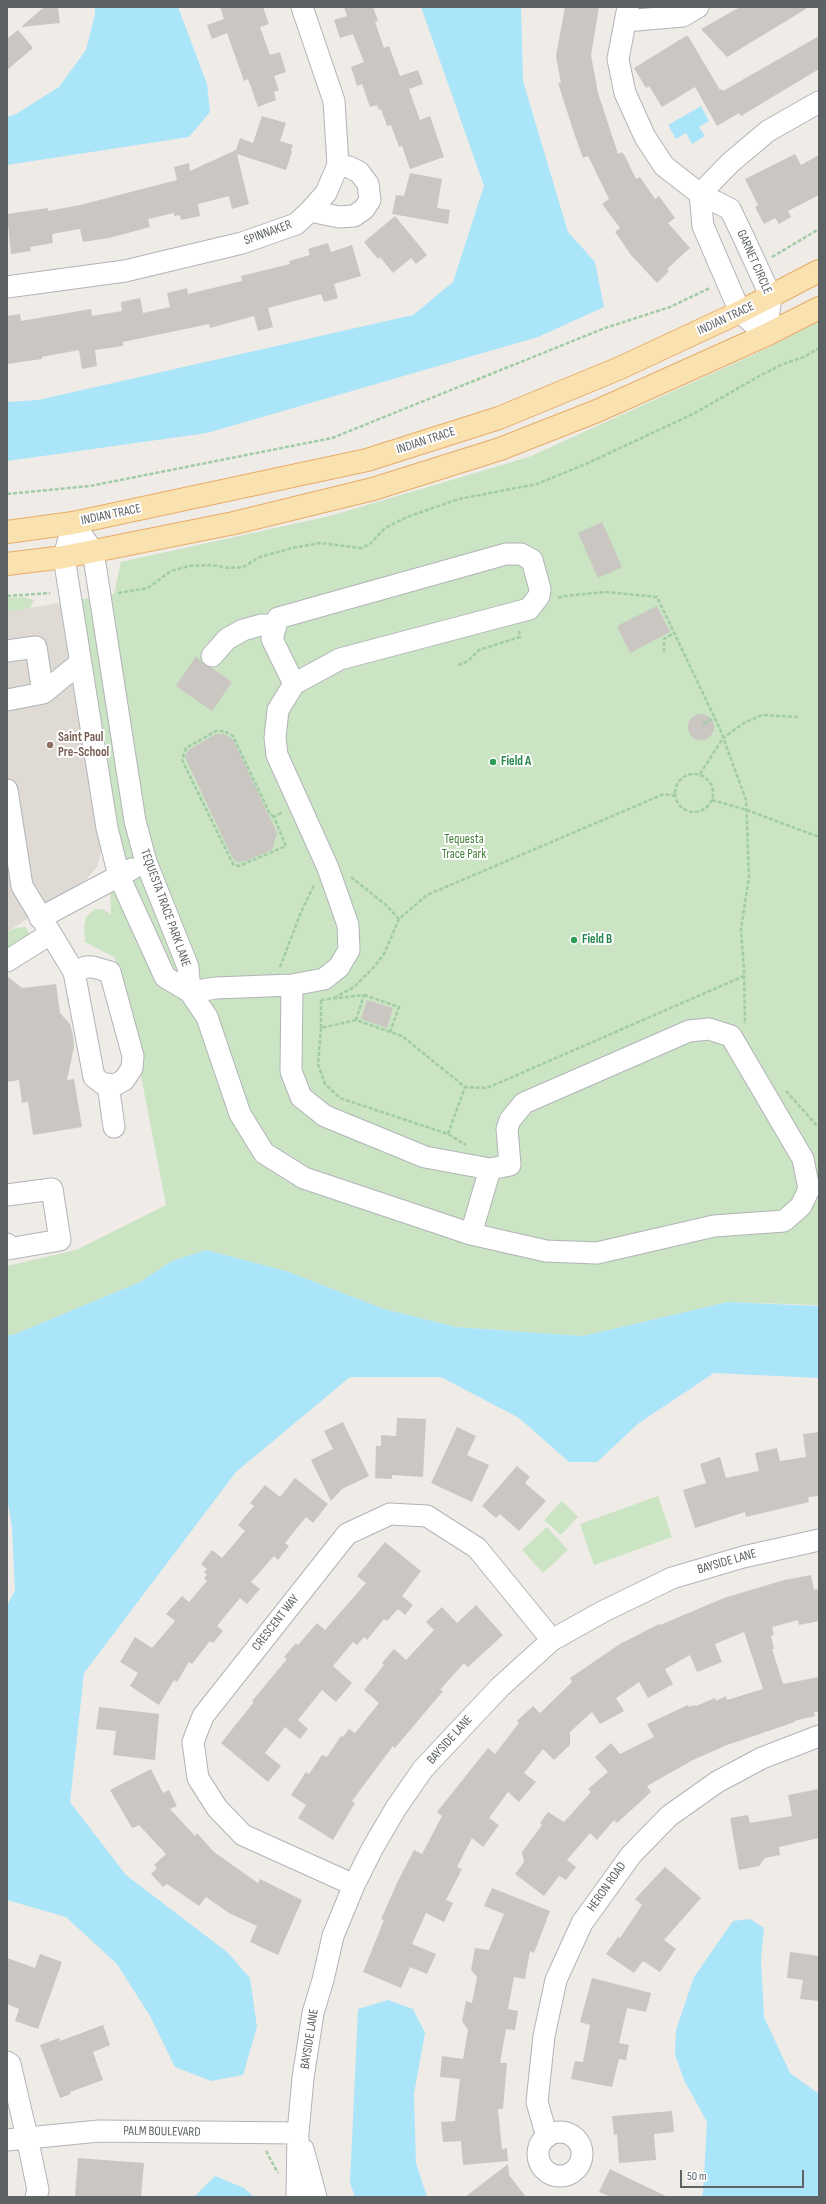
<!DOCTYPE html>
<style>
body{margin:0}
#map{position:relative;width:826px;height:2204px;overflow:hidden;background:#efebe6;font-family:"Sofia Sans Condensed",sans-serif}
canvas{display:block}
.frame{position:absolute;inset:0;border:8px solid #5d6265;pointer-events:none}
.scale{position:absolute;left:680px;top:2170px;width:124px;height:18px;box-sizing:border-box;border:2px solid #5d6265;border-top:0;padding-left:5px;font-size:12px;line-height:14px;white-space:nowrap;color:#5d6265;-webkit-text-stroke:3px #fff;paint-order:stroke}
</style>
<div id="map">
<canvas width="826" height="2204"></canvas>
<div class="frame"></div>
<div class="scale">50 m</div>
</div>
<script>
const ctx = document.querySelector('canvas').getContext('2d');
ctx.lineJoin = 'round';
function fillPath(path, color) { ctx.fillStyle = color; ctx.fill(path, 'evenodd'); }
const poly = rows => new Path2D(rows.map(r => 'M' + r).join(''));
function trace(path, color, width, dash) { ctx.strokeStyle = color; ctx.lineWidth = width; ctx.lineCap = dash ? 'butt' : 'round'; ctx.setLineDash(dash || []); ctx.stroke(path); }
function label(font, color, halo, rows, align = 'center') {
  ctx.font = font + ' "Sofia Sans Condensed",sans-serif'; ctx.lineWidth = 4; ctx.setLineDash([]); ctx.textBaseline = 'middle'; ctx.strokeStyle = halo; ctx.fillStyle = color; for (const [text, x, y, turn = 0] of rows) {
    ctx.save(); ctx.translate(x, y); ctx.rotate((+turn || 0) * Math.PI / 180); ctx.textAlign = isNaN(turn) ? turn : align; if (halo) ctx.strokeText(text, 0, 0); ctx.fillText(text, 0, 0); ctx.restore();
  }
}
const education = poly([
 [71,601,107,828,97,867,84,882,7,932,7,612]
]);
const green = poly([
 [819,321,819,1305,728,1302,583,1336,456,1327,384,1309,286,1271,206,1250,172,1261,140,1282,13,1335,7,1335,7,1266,76,1250,166,1205,123,983,114,957,85,942,84,928,86,917,95,909,104,910,111,915,107,828,71,601,114,594,121,562,330,516,529,457,768,348],
 [24,597,34,600,30,608,7,612,7,598],
 [25,927,29,933,23,943,7,960,7,932,16,928],
 [658,1496,672,1537,594,1565,580,1524],
 [562,1501,578,1517,561,1535,544,1520],
 [547,1527,568,1550,543,1573,522,1550]
]);
const water = poly([
 [95,7,178,7,207,84,210,112,189,137,7,165,7,117,16,114,59,87,86,50,95,14],
 [421,7,521,7,523,81,568,232,595,262,604,307,538,337,207,433,7,461,7,402,38,400,413,315,453,282,484,186],
 [701,106,709,121,699,127,705,136,692,144,686,133,676,139,668,125],
 [206,1250,286,1271,384,1309,456,1327,583,1336,728,1302,819,1306,819,1378,714,1373,639,1423,597,1462,569,1462,519,1418,441,1377,350,1377,236,1472,84,1673,70,1802,126,1875,227,1952,250,1978,257,2027,243,2075,211,2081,175,2067,150,2016,117,1964,66,1917,7,1900,7,1606,15,1590,12,1527,7,1497,7,1335,13,1335,140,1282,172,1261],
 [750,1919,764,1928,761,1959,764,2017,790,2073,819,2094,819,2197,701,2197,703,2193,707,2122,684,2080,675,2055,676,2030,694,1977,733,1921],
 [388,2000,413,2009,425,2033,414,2094,416,2163,427,2197,355,2197,350,2183,358,2009],
 [215,2176,244,2188,254,2197,194,2197]
]);
const building = poly([
 [44,7,58,7,60,23,21,27],
 [220,7,263,7,269,24,260,27,270,55,280,52,286,72,274,76,279,90,274,92,276,100,258,107,248,79,244,81,227,33,212,39,207,25,224,19],
 [344,7,373,7,378,21,375,22,384,48,389,46,400,76,418,70,423,84,409,89,420,120,430,116,444,157,410,169,402,146,399,147,391,125,387,126,381,109,379,110,377,105,370,107,362,84,357,86,351,67,364,62,353,34,340,38,334,20,347,16],
 [565,7,599,7,591,55,598,93,618,154,622,152,625,156,636,179,640,177,655,199,659,196,675,218,668,223,690,248,667,269,669,271,657,283,631,255,615,232,620,228,602,204,609,199,588,156,583,158,573,130,558,83,561,83,556,56],
 [740,7,809,7,727,57,701,29],
 [18,30,33,48,7,70,7,39],
 [686,36,688,36,720,90,722,89,723,91,819,36,819,69,741,116,739,113,717,126,695,87,662,107,649,86,646,88,634,68],
 [262,116,286,123,280,141,293,145,291,151,292,152,286,170,237,154,249,204,232,209,229,196,198,204,200,216,181,220,180,215,174,216,174,213,148,219,150,227,109,238,83,242,80,229,52,234,53,243,30,247,31,251,11,254,7,214,48,208,48,211,80,205,177,180,174,167,189,163,190,171,236,150,240,138,253,143],
 [795,154,801,165,819,155,819,195,788,211,791,217,779,224,775,218,764,224,755,207,758,205,745,179],
 [410,173,442,179,437,208,450,210,448,224,392,214,396,195,404,196],
 [395,216,427,255,416,264,411,258,393,273,380,257,378,259,364,242],
 [328,243,331,252,352,245,361,276,334,284,338,298,324,302,321,294,268,308,273,327,258,331,254,316,210,328,209,324,123,342,123,346,95,350,97,366,82,369,79,350,42,357,42,359,7,364,7,316,20,314,21,321,91,309,92,316,122,311,121,302,140,298,143,313,170,307,167,293,187,288,188,294,242,281,241,276,290,264,289,261,310,255,308,249],
 [602,522,622,567,598,578,578,533],
 [657,606,670,632,630,653,617,626],
 [196,656,204,665,212,668,232,682,212,711,176,686],
 '688 727a13 13 0 1 1 26 0a13 13 0 1 1-26 0Z',
 [216,734,224,734,233,739,277,833,272,850,246,861,237,862,232,857,185,757,188,750],
 [7,976,22,988,56,984,60,1013,70,1024,73,1035,74,1047,67,1080,74,1079,82,1127,33,1135,28,1102,22,1103,19,1080,7,1082],
 [367,1000,393,1008,387,1028,361,1019],
 [397,1418,426,1419,423,1477,392,1475,392,1479,375,1478,376,1446,381,1446,381,1435,396,1436],
 [343,1422,369,1476,342,1489,331,1501,311,1460,333,1449,324,1431],
 [457,1427,476,1436,467,1455,489,1465,472,1502,431,1483],
 [819,1432,819,1496,808,1497,809,1502,746,1517,745,1512,695,1528,683,1490,706,1483,700,1464,720,1457,726,1478,759,1471,755,1453,777,1448,780,1461,806,1457,803,1434],
 [517,1466,530,1477,525,1483,546,1501,519,1531,500,1514,496,1518,482,1506],
 [295,1478,328,1504,313,1523,306,1517,285,1543,289,1546,278,1560,274,1556,251,1582,260,1589,247,1604,240,1598,217,1626,223,1631,213,1643,210,1641,192,1664,189,1662,177,1682,174,1680,159,1705,130,1686,138,1673,120,1662,135,1637,152,1648,175,1621,166,1614,182,1596,189,1602,207,1581,204,1578,207,1575,204,1572,207,1569,201,1564,212,1550,222,1558,245,1531,238,1525,254,1506,250,1503,265,1485,280,1497],
 [385,1542,421,1571,402,1596,413,1605,405,1615,398,1609,387,1621,384,1619,367,1640,364,1637,357,1645,353,1642,333,1666,352,1683,336,1702,322,1690,298,1720,308,1729,300,1739,285,1727,265,1753,281,1766,268,1782,221,1743,254,1702,252,1701,287,1659,284,1657,296,1643,298,1645,317,1623,325,1630,366,1583,357,1576],
 [811,1575,814,1590,819,1589,819,1621,799,1625,798,1620,772,1627,774,1635,771,1636,774,1649,772,1649,783,1684,819,1677,819,1712,814,1712,815,1716,794,1721,795,1722,727,1745,693,1760,647,1786,651,1792,617,1823,614,1820,597,1840,590,1833,567,1860,576,1867,566,1880,559,1876,544,1896,515,1874,524,1862,522,1852,542,1825,540,1823,548,1812,564,1822,591,1792,588,1789,608,1772,595,1757,611,1743,620,1754,654,1737,647,1724,688,1705,689,1707,695,1705,696,1706,715,1698,716,1701,726,1696,727,1700,763,1689,744,1632,715,1644,722,1662,697,1672,690,1655,665,1669,673,1684,648,1698,639,1682,616,1698,624,1711,600,1724,592,1712,570,1732,570,1745,554,1760,543,1749,524,1773,536,1782,519,1802,508,1792,489,1818,499,1825,483,1847,472,1838,457,1867,462,1869,446,1900,453,1903,444,1922,426,1913,412,1944,436,1954,427,1974,410,1967,401,1988,363,1972,384,1920,381,1919,398,1881,414,1850,422,1854,442,1816,437,1812,488,1748,495,1754,519,1723,517,1721,533,1706,540,1713,572,1682,570,1678,620,1644,659,1624,660,1625,724,1598,784,1580],
 [476,1605,503,1635,468,1667,464,1663,440,1690,443,1691,395,1748,393,1746,352,1801,355,1803,333,1840,298,1818,306,1805,291,1795,306,1772,309,1774,322,1755,327,1757,341,1736,343,1737,349,1729,355,1733,379,1703,364,1690,384,1665,382,1663,394,1649,406,1660,434,1630,426,1622,442,1607,457,1623],
 [99,1707,159,1714,155,1760,113,1755,116,1731,96,1729],
 [151,1769,163,1793,169,1790,177,1806,170,1809,195,1836,197,1833,214,1852,258,1883,260,1879,302,1900,278,1955,250,1942,257,1926,229,1913,206,1897,199,1906,167,1884,163,1887,151,1874,157,1868,154,1865,166,1854,139,1825,132,1828,110,1790],
 [819,1789,819,1838,779,1847,780,1855,765,1858,759,1866,739,1870,730,1818,748,1815,750,1823,792,1816,788,1795],
 [665,1867,701,1898,664,1940,676,1949,660,1972,643,1961,634,1973,606,1954,618,1937,620,1938,642,1905,635,1899],
 [492,1888,550,1911,534,1953,530,1951,525,1979,514,1977,508,2009,518,2011,515,2030,506,2029,500,2063,507,2063,503,2109,498,2109,502,2149,507,2148,508,2161,463,2165,461,2141,443,2142,441,2122,455,2121,460,2079,440,2077,442,2056,463,2059,468,2030,462,2021,466,2001,472,2003,477,1977,471,1970,475,1948,489,1950,504,1914,484,1906],
 [790,1952,819,1956,819,2001,800,1999,803,1980,787,1978],
 [40,1954,62,1962,38,2029,15,2021,19,2009,7,2004,7,1958,35,1968],
 [592,1978,651,1993,646,2012,627,2008,619,2043,629,2045,626,2060,619,2059,612,2087,571,2079,575,2061,583,2062,590,2025,580,2022],
 [103,2025,110,2045,93,2052,103,2080,70,2092,71,2094,60,2098,40,2045,59,2038,60,2041],
 [672,2111,674,2132,654,2134,656,2160,619,2163,617,2134,614,2135,612,2116],
 [78,2158,144,2163,141,2197,75,2197],
 [508,2164,509,2175,526,2197,465,2197],
 [610,2169,630,2179,668,2197,611,2197,599,2192]
]);
const path = poly([
 [772,257,819,229],
 [7,494,90,486,332,438,605,328,670,307,710,288],
 [118,593,148,588,171,571,189,566,211,565,229,568,243,567,260,557,292,548,320,543,361,548,370,544,385,528,407,517,459,499,537,484,588,463,695,413,761,375,783,364,804,357,819,348],
 [7,596,50,593],
 [558,598,564,596,606,592,657,597,720,729,746,800,749,877,741,929,744,971,745,1024],
 [664,652,664,639,674,633],
 [458,665,468,661,479,650,520,637,519,631],
 [703,724,714,718],
 '675 793a19 19 0 1 1 38 0a19 19 0 1 1-38 0Z',
 [700,774,723,738,744,723,762,715,799,717],
 [712,800,747,810,819,837],
 [274,817,270,814,233,736,224,731,216,731,186,748,182,760,233,864,239,866,286,846,274,817,283,812],
 [351,877,386,905,399,919,427,895,664,794,675,796],
 [280,967,301,912,314,885],
 [364,995,399,1007,390,1032],
 [334,998,354,987,374,967,384,954,399,919],
 [321,1000,364,995,356,1020,402,1036,465,1087,487,1088,744,976],
 [356,1020,321,1028,318,1064,325,1084,340,1098,448,1134,466,1145],
 [321,1028,321,1000],
 [786,1091,819,1128],
 [448,1134,465,1087],
 [266,2151,278,2173]
]);
const minor = poly([
 [628,7,618,59,625,93,645,137,664,166,700,194,730,163,768,131,819,102],
 [625,21,683,16,698,7],
 [700,194,730,209,743,236,771,297,766,335,740,312,703,226,700,194],
 [310,211,339,217,354,216,364,209,370,200,368,184,359,172,349,167,338,165],
 [7,287,125,271,242,243,296,224,310,211,326,193,338,165,334,101,302,7],
 [73,523,64,557,107,828,119,876,165,977,190,992,207,1017,240,1114,264,1153,304,1178,471,1234,546,1251,597,1253,714,1226,784,1221,801,1206,809,1189,803,1159,731,1036,709,1029,689,1031,524,1103,510,1120,507,1129,510,1165,490,1169,425,1157,325,1116,301,1097,291,1071,292,985],
 [73,523,93,551,135,821,146,862,188,967,190,992],
 [7,651,36,647,43,693],
 [212,656,227,639,243,630,261,625,276,625],
 [7,700,43,693,80,663],
 [7,790,22,886,74,972,94,1077,103,1084,115,1085,124,1080,132,1068,133,1056,110,972,93,967,86,967,74,972],
 [40,918,132,869],
 [7,961,50,934],
 [190,992,216,988,292,985,324,979,339,967,349,950,348,925,328,868,277,755,275,738,278,710,294,684,340,659,529,609,539,596,540,589,532,560,521,554,506,554,278,618,272,639,294,684],
 [108,1084,114,1127],
 [7,1195,52,1189,60,1240,8,1249,7,1244],
 [471,1234,490,1169],
 [354,1885,243,1835,217,1808,198,1778,193,1742,203,1716,347,1534,390,1514,427,1516,477,1548,552,1640],
 [7,2062,10,2064,27,2137,38,2190,36,2197],
 '538 2154a22 22 0 1 1 44 0a22 22 0 1 1-44 0Z',
 [547,2137,537,2102,544,2036,556,1980,582,1923,631,1855,669,1816,717,1782,762,1758,819,1736],
 [7,2140,99,2131,298,2133],
 [303,2149,316,2197],
 [297,2197,298,2133,303,2078,313,2013,323,1980,333,1936,354,1885,372,1849,396,1808,423,1769,500,1687,552,1640,604,1611,672,1578,743,1557,819,1540]
]);
const major = poly([
 [7,532,73,523,367,460,499,418,620,368,740,312,819,271],
 [7,564,64,557,234,523,373,489,500,449,597,411,766,335,819,308]
]);
const markers = [
 [50,745,4,"#8d6e63"],
 [493,762,4,"#2e9e5b"],
 [574,940,4,"#2e9e5b"]
];
const streetNames = [
 ["SPINNAKER",268,233,-20],
 ["GARNET CIRCLE",754,262,66],
 ["INDIAN TRACE",726,319,-25],
 ["INDIAN TRACE",426,441,-18],
 ["INDIAN TRACE",111,515,-12],
 ["TEQUESTA TRACE PARK LANE",165,908,70],
 ["BAYSIDE LANE",727,1562,-16],
 ["CRESCENT WAY",276,1623,-52],
 ["BAYSIDE LANE",450,1740,-48],
 ["HERON ROAD",607,1887,-55],
 ["BAYSIDE LANE",310,2039,-81],
 ["PALM BOULEVARD",162,2132,1]
];
const educationNames = [
 ["Saint Paul",58,738],
 ["Pre-School",58,753]
];
const leisureNames = [
 ["Field A",501,762],
 ["Field B",582,940]
];
const parkNames = [
 ["Tequesta",464,840],
 ["Trace Park",464,855]
];
fillPath(education, '#dfdbd4');
fillPath(green, '#cae4c4');
fillPath(water, '#abe5f9');
fillPath(building, '#cac6c2');
trace(minor, '#b1b4b7', 23);
trace(major, '#e8ac66', 24);
trace(path, '#a2cca6', 2.5, [4, 2]);
trace(minor, '#fff', 21);
trace(major, '#fae1b0', 22);
for (const [x, y, r, color] of markers) { const dot = new Path2D(); dot.arc(x, y, r, 0, 2 * Math.PI); ctx.fillStyle = color; ctx.fill(dot); trace(dot, '#fff', 1.5); }
label('13px', '#5d6265', '#fff', streetNames);
label('bold 13px', '#785e54', '#fff', educationNames, 'left');
label('bold 13px', '#27864d', '#fff', leisureNames, 'left');
label('13px', '#437f3a', '#fff', parkNames);
</script>
